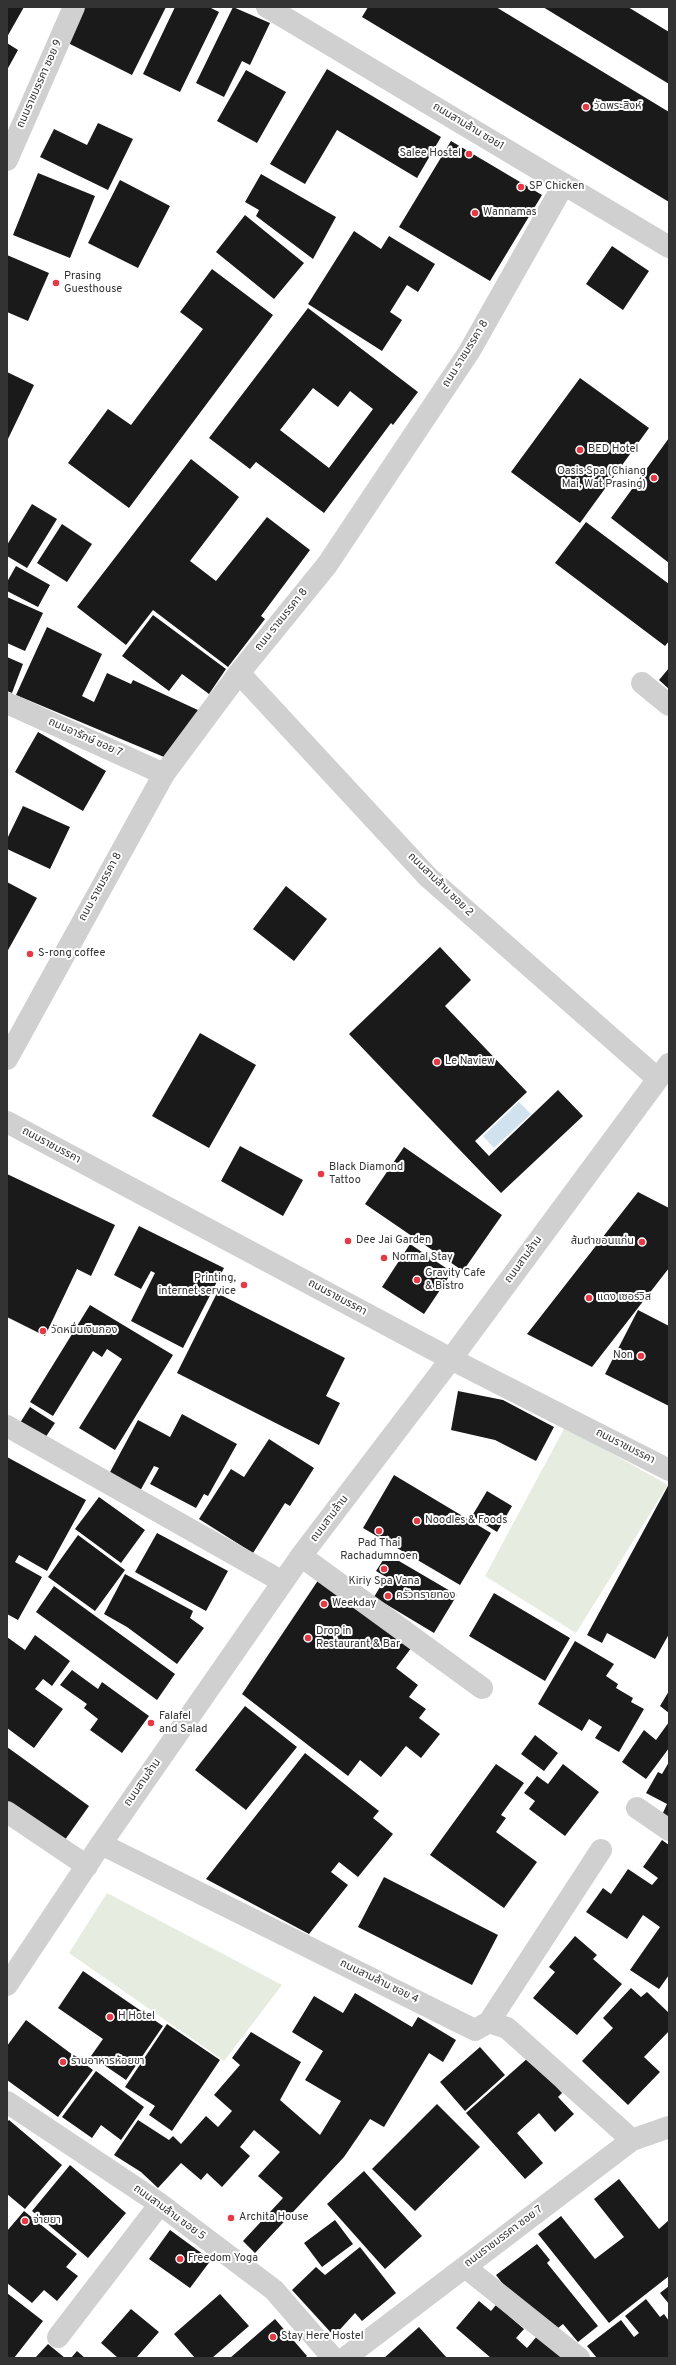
<!DOCTYPE html>
<meta charset="utf-8">
<style>
body{margin:0}
#map{position:relative;width:676px;height:2365px;overflow:hidden;background:#fff;font-family:Overpass,sans-serif}
canvas{display:block}
.frame{position:absolute;inset:0;border:8px solid #333;pointer-events:none}
</style>
<div id="map">
<canvas width="676" height="2365"></canvas>
<div class="frame"></div>
</div>
<script>
const ctx = document.querySelector('canvas').getContext('2d');
ctx.lineJoin = 'round';
function fillPath(path, color) { ctx.fillStyle = color; ctx.fill(path, 'evenodd'); }
const poly = rows => new Path2D(rows.map(r => 'M' + r).join(''));
function trace(path, color, width, dash) { ctx.strokeStyle = color; ctx.lineWidth = width; ctx.lineCap = dash ? 'butt' : 'round'; ctx.setLineDash(dash || []); ctx.stroke(path); }
function label(font, color, halo, rows, align = 'center') {
  ctx.font = font + ' Overpass,"Noto Sans Thai",sans-serif'; ctx.lineWidth = 4; ctx.setLineDash([]); ctx.textBaseline = 'middle'; ctx.strokeStyle = halo; ctx.fillStyle = color; for (const [text, x, y, turn = 0] of rows) {
    ctx.save(); ctx.translate(x, y); ctx.rotate((+turn || 0) * Math.PI / 180); ctx.textAlign = isNaN(turn) ? turn : align; if (halo) ctx.strokeText(text, 0, 0); ctx.fillText(text, 0, 0); ctx.restore();
  }
}
const green = poly([
 [565,1427,668,1485,576,1633,485,1576],
 [107,1893,282,1985,224,2061,69,1953]
]);
const water = poly([
 [519,1102,531,1114,494,1148,483,1136]
]);
const building = poly([
 [7,7,24,7,7,37],
 [84,7,166,7,132,75,66,42],
 [175,7,209,7,219,12,180,92,143,74],
 [233,7,270,23,250,65,242,61,224,97,196,83],
 [368,7,496,7,669,112,669,202,362,17],
 [543,7,628,7,669,32,669,84],
 [7,43,18,50,7,70],
 [327,69,441,137,417,178,337,130,305,184,270,164],
 [246,70,286,92,257,143,217,121],
 [98,123,133,139,108,190,40,157,54,129,87,145],
 [451,141,542,195,490,281,399,227],
 [38,173,95,196,70,258,13,235],
 [261,174,336,217,313,259,256,216,259,210,245,202],
 [120,180,170,206,138,268,88,243],
 [245,215,304,263,274,299,216,252],
 [354,231,381,249,389,236,435,264,418,292,407,285,390,312,402,320,382,351,308,304],
 [612,246,649,271,623,310,586,284],
 [7,255,49,273,28,321,7,312],
 [212,269,273,315,129,508,68,463,108,409,131,425,203,329,180,312],
 [308,308,418,392,393,425,391,423,324,513,256,462,250,469,209,438],
 [313,388,338,407,350,391,373,409,329,468,280,430],
 [7,372,34,385,7,441],
 [580,378,649,428,580,523,511,472],
 [669,438,669,563,611,518],
 [191,459,239,497,190,561,216,581,267,517,310,550,261,616,265,619,228,667,153,610,126,645,77,607],
 [32,504,57,519,27,568,7,556,7,545],
 [586,522,669,584,669,641,665,646,555,563],
 [62,524,92,544,67,582,37,563],
 [16,566,50,585,38,607,7,591,7,582],
 [7,597,43,613,25,651,7,643],
 [153,615,226,669,209,694,182,674,169,691,122,656],
 [47,627,102,654,82,696,94,702,107,673,131,684,133,680,200,711,164,757,16,695],
 [7,657,23,664,12,693,7,691],
 [669,668,669,689,659,680],
 [38,732,106,771,83,811,15,772],
 [23,806,70,827,50,869,7,849,7,839],
 [7,882,37,898,7,952],
 [286,886,327,919,294,961,253,929],
 [440,947,471,980,445,1006,527,1092,475,1141,489,1156,558,1090,583,1116,501,1193,349,1034],
 [200,1033,256,1065,209,1148,152,1116],
 [240,1146,303,1180,283,1216,221,1181],
 [404,1147,502,1215,463,1271,365,1204],
 [7,1174,115,1225,91,1276,77,1269,45,1336,7,1317],
 [638,1192,669,1208,669,1268,592,1367,527,1334],
 [139,1226,224,1268,183,1348,131,1321,155,1273,151,1271,141,1289,114,1275],
 [410,1244,452,1272,424,1314,382,1287],
 [217,1293,345,1358,326,1396,340,1403,319,1445,177,1373],
 [90,1305,173,1355,115,1450,79,1428,122,1359,107,1349,102,1357,93,1351,53,1416,30,1402],
 [638,1310,669,1326,669,1406,605,1374],
 [458,1391,503,1400,554,1427,536,1461,495,1440,451,1430],
 [30,1407,55,1423,43,1441,18,1426],
 [182,1414,237,1444,208,1496,204,1494,196,1508,150,1484,159,1468,154,1466,140,1491,109,1474,138,1420,170,1437],
 [269,1439,314,1468,290,1506,285,1503,253,1553,199,1519,231,1469,244,1477],
 [7,1457,86,1500,47,1571,19,1555,15,1562,42,1577,18,1620,7,1614],
 [394,1475,491,1533,460,1585,363,1528],
 [669,1484,669,1634,655,1659,607,1633,602,1643,587,1635],
 [487,1491,512,1506,497,1532,472,1516],
 [99,1497,145,1530,121,1563,75,1529],
 [157,1533,228,1571,206,1611,135,1572],
 [78,1535,125,1570,95,1611,48,1577],
 [387,1554,457,1595,434,1633,374,1597,386,1577,376,1571],
 [125,1574,193,1611,190,1618,204,1628,177,1664,127,1627,104,1614],
 [321,1576,412,1647,396,1668,418,1685,409,1697,426,1709,419,1718,440,1734,421,1758,406,1746,381,1777,360,1760,348,1776,242,1694],
 [54,1586,175,1674,157,1700,36,1612],
 [494,1593,570,1638,545,1681,469,1636],
 [35,1635,70,1661,52,1686,43,1679,35,1689,63,1709,34,1748,7,1728,7,1637,25,1650],
 [575,1641,614,1664,606,1676,618,1684,616,1688,633,1698,631,1702,644,1709,619,1752,595,1738,602,1727,589,1719,582,1731,538,1704],
 [72,1670,98,1689,102,1682,149,1716,122,1753,90,1730,98,1719,84,1708,87,1704,60,1685],
 [669,1691,669,1713,660,1706],
 [245,1706,297,1747,246,1810,195,1770],
 [669,1722,669,1748,646,1779,622,1762,644,1730,656,1740],
 [535,1735,558,1753,544,1771,521,1754],
 [7,1747,89,1806,62,1844,7,1804],
 [305,1753,379,1811,373,1818,393,1834,358,1877,339,1862,331,1872,348,1885,309,1934,206,1879],
 [669,1762,669,1819,662,1815,667,1804,646,1793,658,1772,662,1774],
 [496,1764,524,1783,501,1815,506,1818,496,1832,537,1862,504,1908,430,1855],
 [563,1764,599,1792,565,1836,529,1809,535,1801,524,1793,537,1776,548,1784],
 [662,1840,669,1845,669,1975,659,1989,630,1970,660,1927,643,1915,627,1939,586,1912,603,1888,611,1894,628,1869,652,1885,658,1878,643,1867],
 [384,1877,498,1935,472,1985,358,1927],
 [575,1936,597,1955,593,1959,622,1984,577,2035,533,1998,555,1972,549,1967],
 [83,1971,163,2026,126,2080,91,2056,103,2039,58,2008],
 [631,1988,641,1997,647,1992,669,2013,669,2031,644,2057,660,2072,628,2105,582,2061,613,2028,603,2018],
 [355,1993,412,2027,418,2017,456,2040,443,2062,429,2053,384,2127,370,2119,344,2157,255,2253,243,2241,283,2198,258,2176,280,2152,254,2130,240,2147,250,2156,222,2187,207,2173,201,2180,181,2163,158,2188,141,2172,114,2155,138,2120,169,2140,173,2136,181,2144,206,2116,218,2127,232,2111,214,2095,240,2065,232,2058,251,2032,301,2062,280,2100,320,2135,341,2101,305,2080,323,2051,292,2032,314,1996,343,2013],
 [26,2020,93,2070,58,2117,7,2080,7,2046],
 [167,2024,220,2060,172,2131,149,2115,155,2106,125,2087],
 [480,2047,505,2075,465,2111,440,2082],
 [529,2057,562,2093,558,2097,574,2114,555,2132,539,2113,517,2133,543,2163,525,2179,466,2113],
 [96,2071,144,2107,121,2140,101,2125,92,2138,62,2117],
 [437,2104,480,2147,415,2211,372,2169],
 [9,2120,62,2165,25,2209,7,2194,7,2122],
 [70,2165,126,2213,88,2258,32,2211],
 [364,2171,422,2236,385,2269,327,2204],
 [619,2179,659,2229,669,2220,669,2276,609,2323,538,2234,561,2216,595,2259,624,2237,594,2199],
 [24,2211,77,2254,66,2267,78,2276,57,2301,44,2290,32,2303,7,2283,7,2231],
 [335,2220,353,2244,322,2267,304,2243],
 [170,2230,211,2260,190,2288,149,2259],
 [537,2244,550,2260,547,2263,598,2326,578,2342,563,2324,552,2333,509,2292,496,2275],
 [360,2247,396,2293,362,2321,355,2313,334,2336,292,2290,316,2267,325,2275],
 [669,2286,669,2304,660,2293],
 [7,2293,43,2321,14,2358,7,2358],
 [220,2294,249,2326,212,2358,195,2358,174,2334],
 [646,2299,660,2317,664,2314,669,2321,669,2358,597,2358,587,2346,621,2320,634,2337,639,2333,625,2316],
 [479,2301,491,2311,496,2305,524,2329,516,2338,527,2348,538,2335,563,2358,491,2358,456,2328],
 [131,2309,159,2332,136,2358,118,2358,101,2343],
 [275,2319,307,2356,305,2358,230,2358],
 [419,2327,447,2358,384,2358],
 [48,2344,65,2358,35,2358],
 [77,2351,85,2358,71,2358]
]);
const minor = poly([
 [267,7,669,247],
 [7,160,74,7],
 [239,673,428,877,658,1079],
 [642,683,669,705],
 [7,703,164,774],
 [7,1059,164,774,239,673,327,565,469,352,564,184],
 [7,1122,451,1359,669,1470],
 [7,1426,283,1582],
 [301,1556,482,1688],
 [637,1808,669,1830],
 [7,1812,87,1866],
 [101,1844,475,2030,489,2022,507,2028,632,2140],
 [7,1985,101,1844,301,1556,451,1359,669,1064],
 [489,2022,601,1850],
 [7,2102,160,2204,274,2290,333,2358],
 [465,2267,579,2358],
 [58,2337,160,2204],
 [345,2358,632,2140,669,2127]
]);
const markers = [
 [586,107,4,"#e63946"],
 [469,154,4,"#e63946"],
 [521,187,4,"#e63946"],
 [475,213,4,"#e63946"],
 [56,283,4,"#e63946"],
 [580,450,4,"#e63946"],
 [654,478,4,"#e63946"],
 [30,954,4,"#e63946"],
 [437,1062,4,"#e63946"],
 [321,1174,4,"#e63946"],
 [348,1241,4,"#e63946"],
 [642,1242,4,"#e63946"],
 [384,1258,4,"#e63946"],
 [417,1280,4,"#e63946"],
 [244,1285,4,"#e63946"],
 [589,1298,4,"#e63946"],
 [43,1331,4,"#e63946"],
 [641,1356,4,"#e63946"],
 [417,1521,4,"#e63946"],
 [379,1531,4,"#e63946"],
 [384,1569,4,"#e63946"],
 [388,1596,4,"#e63946"],
 [324,1604,4,"#e63946"],
 [308,1638,4,"#e63946"],
 [151,1723,4,"#e63946"],
 [110,2017,4,"#e63946"],
 [63,2062,4,"#e63946"],
 [231,2218,4,"#e63946"],
 [25,2221,4,"#e63946"],
 [180,2259,4,"#e63946"],
 [273,2337,4,"#e63946"]
];
const streetNames = [
 ["ถนนราชมรรคา ซอย 9",40,84,-66],
 ["ถนนสามล้าน ซอย1",468,127,31],
 ["ถนน ราชมรรคา 8",466,354,-58],
 ["ถนน ราชมรรคา 8",282,620,-51],
 ["ถนนอารักษ์ ซอย 7",85,738,24],
 ["ถนนสามล้าน ซอย 2",440,885,44],
 ["ถนน ราชมรรคา 8",101,887,-61],
 ["ถนนราชมรรคา",51,1146,28],
 ["ถนนสามล้าน",524,1260,-54],
 ["ถนนราชมรรคา",337,1298,28],
 ["ถนนราชมรรคา",625,1447,27],
 ["ถนนสามล้าน",330,1519,-53],
 ["ถนนสามล้าน",143,1783,-55],
 ["ถนนสามล้าน ซอย 4",379,1982,26],
 ["ถนนสามล้าน ซอย 5",169,2213,36],
 ["ถนนราชมรรคา ซอย 7",504,2237,-37]
];
const poiNames = [
 ["วัดพระสิงห์",594,107],
 ["Salee Hostel",461,154,"right"],
 ["SP Chicken",529,187],
 ["Wannamas",483,213],
 ["Prasing",64,277],
 ["Guesthouse",64,290],
 ["BED Hotel",588,450],
 ["Oasis Spa (Chiang",646,472,"right"],
 ["Mai, Wat Prasing)",646,485,"right"],
 ["S-rong coffee",38,954],
 ["Le Naview",445,1062],
 ["Black Diamond",329,1168],
 ["Tattoo",329,1181],
 ["Dee Jai Garden",356,1241],
 ["ส้มตำขอนแก่น",634,1242,"right"],
 ["Normal Stay",392,1258],
 ["Gravity Cafe",425,1274],
 ["& Bistro",425,1287],
 ["Printing,",236,1279,"right"],
 ["internet service",236,1292,"right"],
 ["แดง เซอร์วิส",597,1298],
 ["วัดหมื่นเงินกอง",51,1331],
 ["Non",633,1356,"right"],
 ["Noodles & Foods",425,1521],
 ["Pad Thai",379,1544,"center"],
 ["Rachadumnoen",379,1557,"center"],
 ["Kiriy Spa Vana",384,1582,"center"],
 ["ครัวทรายทอง",396,1596],
 ["Weekday",332,1604],
 ["Drop in",316,1632],
 ["Restaurant & Bar",316,1645],
 ["Falafel",159,1717],
 ["and Salad",159,1730],
 ["H Hotel",118,2017],
 ["ร้านอาหารห้อยขา",71,2062],
 ["Archita House",239,2218],
 ["จ่ายยา",33,2221],
 ["Freedom Yoga",188,2259],
 ["Stay Here Hostel",281,2337]
];
fillPath(green, '#e6ecdf');
fillPath(water, '#cfe2ee');
fillPath(building, '#1a1a1a');
trace(minor, '#d0d0d0', 22);
for (const [x, y, r, color] of markers) { const dot = new Path2D(); dot.arc(x, y, r, 0, 2 * Math.PI); ctx.fillStyle = color; ctx.fill(dot); trace(dot, '#fff', 1.5); }
label('11px', '#333', '#fff', streetNames);
label('11px', '#333', '#fff', poiNames, 'left');
</script>
